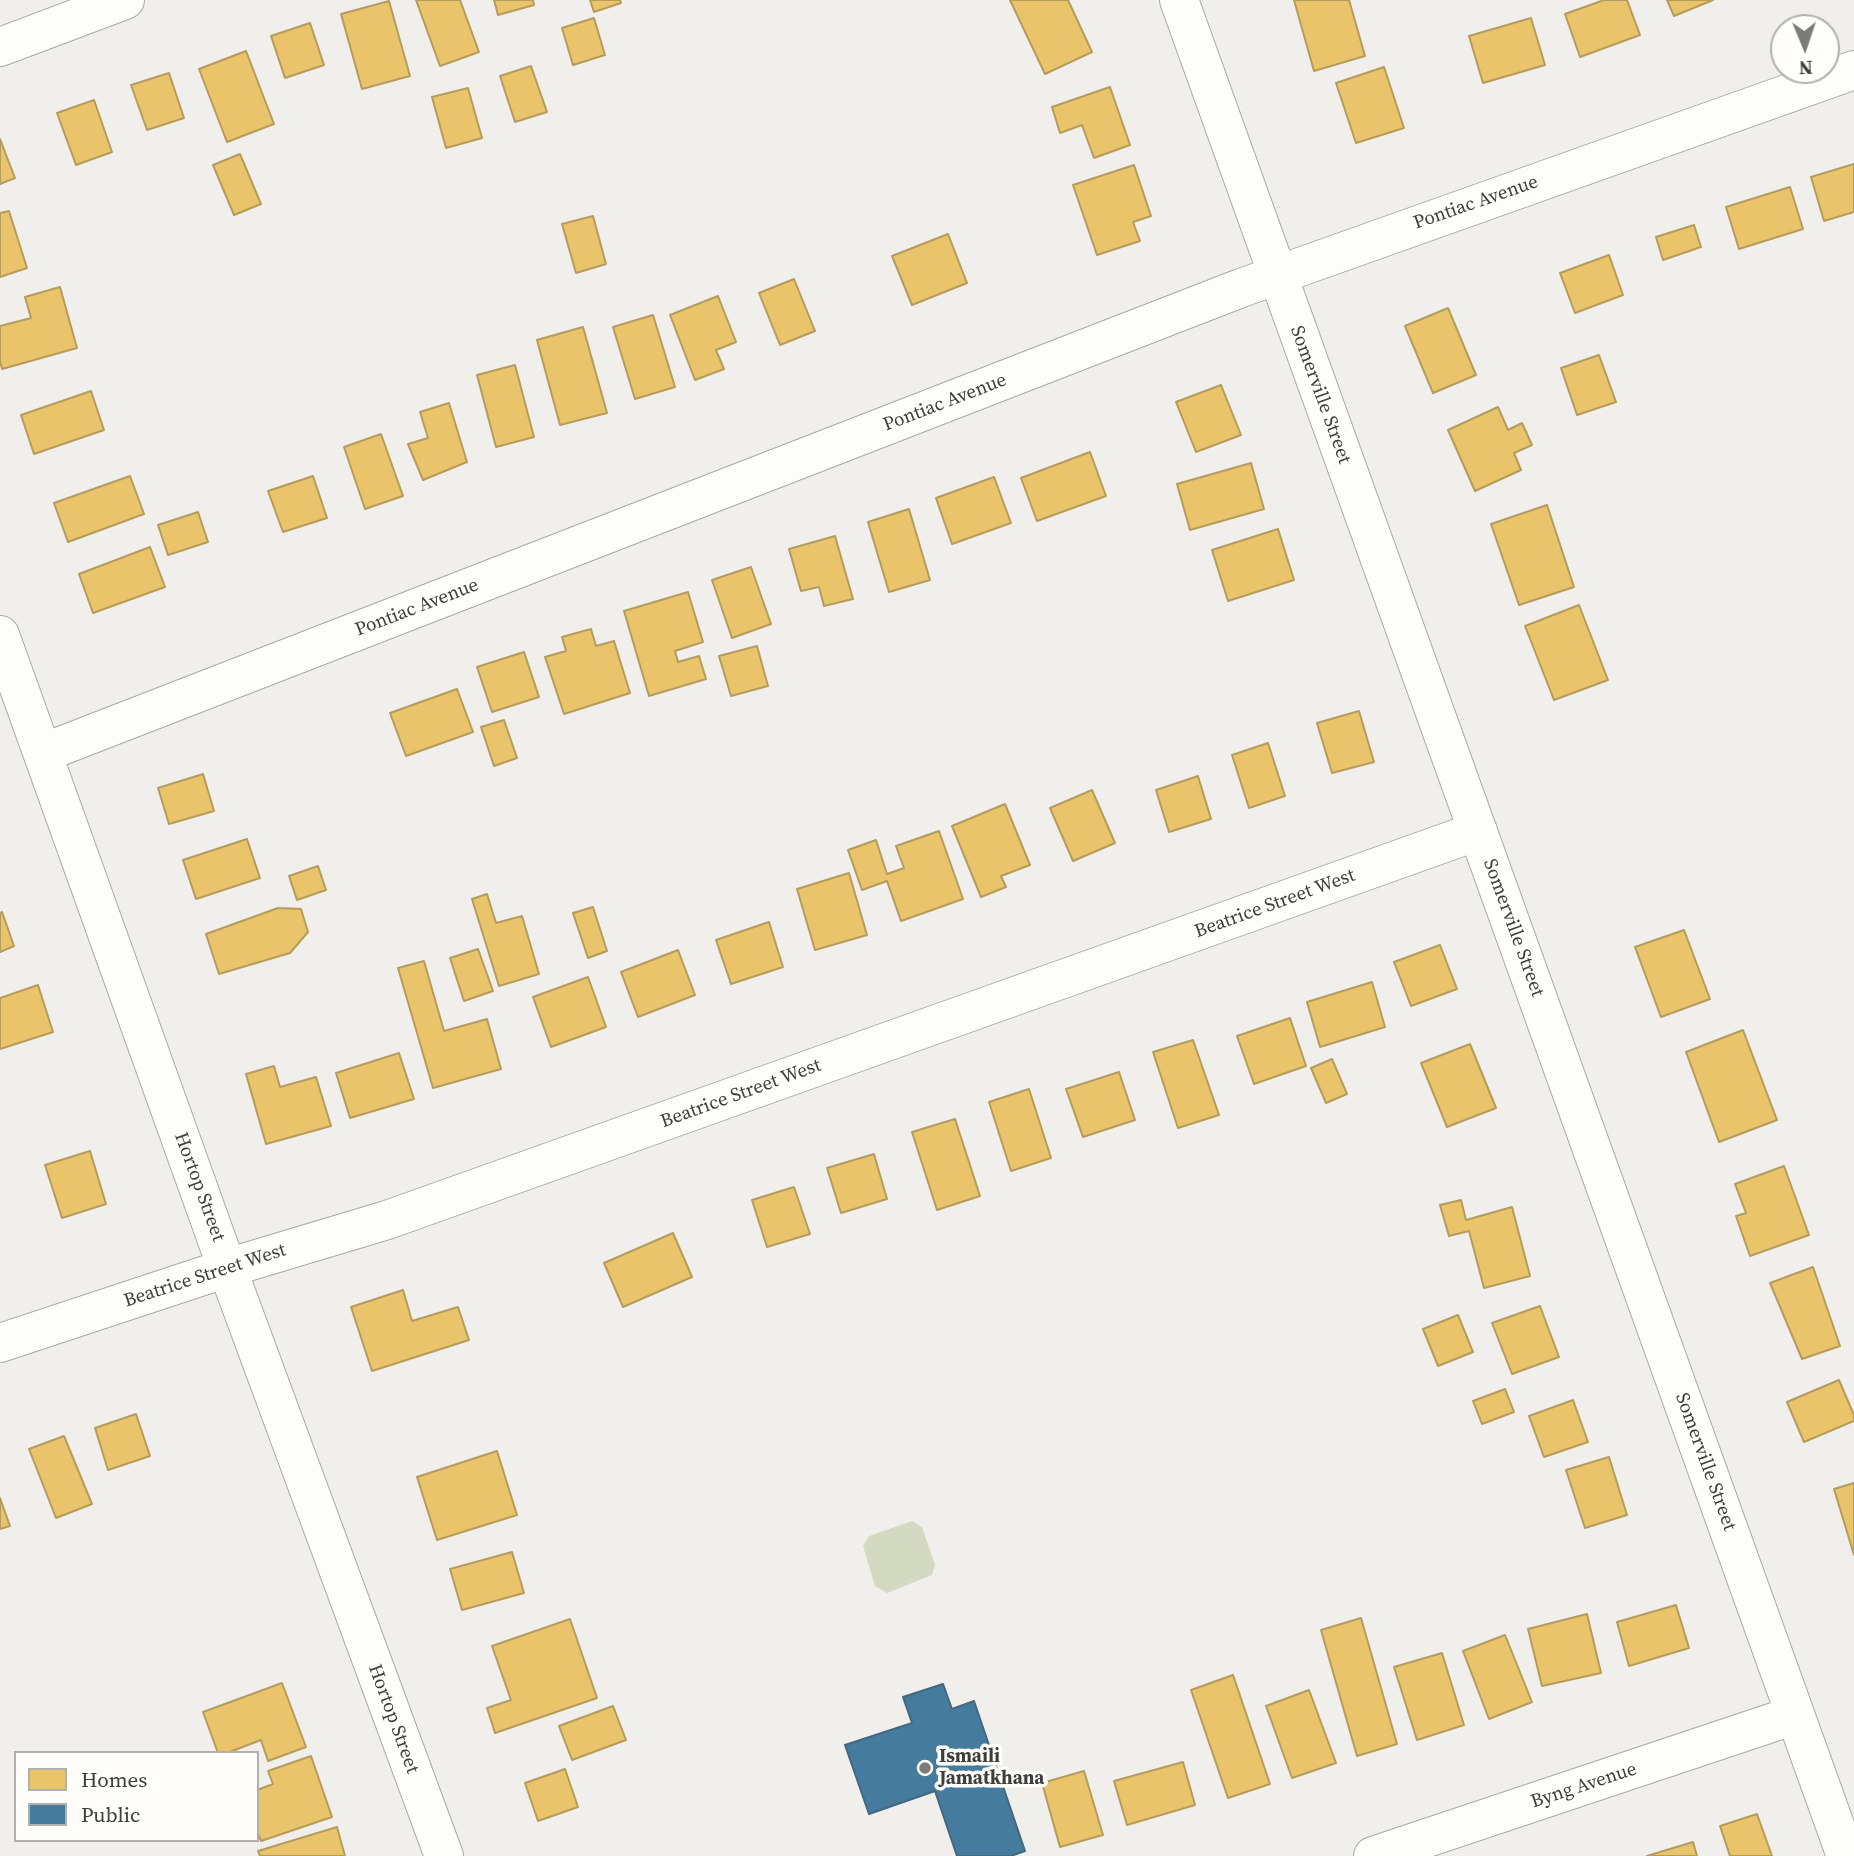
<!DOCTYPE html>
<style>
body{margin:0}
#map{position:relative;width:1854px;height:1856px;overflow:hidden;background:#f1efec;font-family:"Source Serif 4",serif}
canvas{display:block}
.legend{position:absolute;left:14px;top:1751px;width:245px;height:91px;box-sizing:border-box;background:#fffdf9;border:2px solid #b2b0ad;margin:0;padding:9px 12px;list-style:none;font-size:21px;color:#3e3d3b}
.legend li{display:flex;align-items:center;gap:14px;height:35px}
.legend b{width:35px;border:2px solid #b2b0ad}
.north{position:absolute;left:1770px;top:14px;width:70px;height:70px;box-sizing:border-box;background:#fffdf9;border:2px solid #b2b0ad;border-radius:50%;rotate:178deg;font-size:19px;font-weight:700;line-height:28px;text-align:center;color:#3e3d3b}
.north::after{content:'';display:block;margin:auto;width:24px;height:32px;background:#7d7b79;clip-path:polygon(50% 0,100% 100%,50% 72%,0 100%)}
</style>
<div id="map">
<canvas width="1854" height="1856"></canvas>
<ul class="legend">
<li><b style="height:19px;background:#e9c46a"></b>Homes</li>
<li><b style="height:19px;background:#457b9d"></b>Public</li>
</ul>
<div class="north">N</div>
</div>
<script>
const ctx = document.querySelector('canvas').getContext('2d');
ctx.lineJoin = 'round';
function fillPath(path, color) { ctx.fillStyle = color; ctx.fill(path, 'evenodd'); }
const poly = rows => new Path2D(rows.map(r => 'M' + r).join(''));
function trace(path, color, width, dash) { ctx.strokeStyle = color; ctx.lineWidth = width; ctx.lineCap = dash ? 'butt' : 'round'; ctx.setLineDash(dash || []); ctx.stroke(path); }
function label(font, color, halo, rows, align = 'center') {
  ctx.font = font + ' "Source Serif 4",serif'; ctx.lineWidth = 7; ctx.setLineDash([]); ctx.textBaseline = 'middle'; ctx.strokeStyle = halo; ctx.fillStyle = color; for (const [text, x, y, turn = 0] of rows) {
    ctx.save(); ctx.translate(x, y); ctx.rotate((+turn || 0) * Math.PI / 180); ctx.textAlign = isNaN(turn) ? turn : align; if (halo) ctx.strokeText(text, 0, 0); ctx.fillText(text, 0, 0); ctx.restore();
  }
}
const green = poly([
 [912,1521,922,1527,935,1565,932,1575,887,1593,875,1586,863,1546,869,1536]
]);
const homes = poly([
 [416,0,460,0,479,52,440,66,416,0],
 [494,0,533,0,534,5,498,15,494,0],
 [590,0,620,0,621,3,594,12,590,0],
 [1010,0,1068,0,1092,52,1045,74,1010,0],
 [1294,0,1349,0,1365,56,1314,71,1294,0],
 [1604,0,1627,0,1640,35,1580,57,1565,14,1604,0],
 [1667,0,1713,0,1674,16,1667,0],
 [389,1,410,76,362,89,341,14,389,1],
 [594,18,605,55,573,65,562,28,594,18],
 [1531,18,1545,65,1483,83,1469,36,1531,18],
 [310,23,324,65,285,78,271,36,310,23],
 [246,51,274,124,227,142,199,69,246,51],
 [531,66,547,112,515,122,500,76,531,66],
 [1384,67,1404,128,1356,143,1336,83,1384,67],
 [169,73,184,118,147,130,131,85,169,73],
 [1110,87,1130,145,1094,158,1082,125,1060,133,1052,107,1110,87],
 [468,88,482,138,446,148,432,97,468,88],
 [94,100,112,152,76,165,57,113,94,100],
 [0,139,15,178,0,184,0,139],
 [240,154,261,204,234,215,213,165,240,154],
 [1854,164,1854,212,1824,221,1811,177,1854,164],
 [1134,165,1151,216,1133,222,1140,241,1097,255,1073,185,1134,165],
 [1790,187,1803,229,1739,249,1726,207,1790,187],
 [9,211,27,268,0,277,0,213,9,211],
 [593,216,606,264,576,273,562,224,593,216],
 [1694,225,1701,247,1663,260,1656,237,1694,225],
 [948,234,967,283,912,305,892,256,948,234],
 [1609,255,1623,295,1575,313,1560,273,1609,255],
 [794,279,815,331,780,345,759,293,794,279],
 [60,287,77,348,2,369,0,361,0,326,31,318,25,297,60,287],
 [718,296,736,342,716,350,724,369,695,380,670,315,718,296],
 [1448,308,1476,375,1433,393,1405,326,1448,308],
 [653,315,675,387,635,399,613,327,653,315],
 [583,327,607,413,560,425,537,340,583,327],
 [1599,355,1616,402,1577,415,1561,368,1599,355],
 [515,365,534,437,496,447,477,375,515,365],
 [1221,385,1241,435,1196,452,1176,402,1221,385],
 [91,391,104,430,34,454,21,415,91,391],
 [449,403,467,462,423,480,408,444,428,438,420,412,449,403],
 [1498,407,1508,430,1522,423,1532,445,1514,453,1521,470,1475,491,1448,430,1498,407],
 [381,434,403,496,365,509,344,447,381,434],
 [1090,452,1106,496,1037,521,1021,478,1090,452],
 [1251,463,1264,509,1190,530,1177,484,1251,463],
 [130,476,144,514,68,542,54,503,130,476],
 [313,476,327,518,283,532,268,491,313,476],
 [994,477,1011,523,952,544,936,498,994,477],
 [1547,505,1574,587,1519,605,1491,524,1547,505],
 [909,509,930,580,889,592,868,522,909,509],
 [198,512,208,542,168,555,158,525,198,512],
 [1278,529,1294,580,1228,601,1212,550,1278,529],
 [835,536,853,599,824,606,819,587,801,591,789,549,835,536],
 [150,547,165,587,93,613,79,574,150,547],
 [751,567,771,624,732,638,712,580,751,567],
 [688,592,703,642,675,651,678,662,699,656,706,679,649,696,624,611,688,592],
 [1579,605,1608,680,1554,700,1525,626,1579,605],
 [591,629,596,646,614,641,630,693,564,714,545,657,566,651,562,637,591,629],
 [757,646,768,686,731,696,719,656,757,646],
 [524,652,539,697,492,712,477,667,524,652],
 [457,689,473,732,406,756,390,713,457,689],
 [1359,711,1374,762,1332,773,1317,723,1359,711],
 [504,720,517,758,494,766,481,727,504,720],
 [1268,743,1285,796,1249,808,1232,755,1268,743],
 [203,774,214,811,169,824,158,788,203,774],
 [1198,776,1211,819,1169,832,1156,790,1198,776],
 [1092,790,1115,843,1073,861,1050,808,1092,790],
 [1005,804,1030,865,1001,876,1006,887,981,897,952,826,1005,804],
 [939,831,963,899,901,921,887,881,862,890,848,850,876,840,887,874,904,868,896,846,939,831],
 [247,839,260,878,196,899,183,860,247,839],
 [318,866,326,890,297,900,289,876,318,866],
 [849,873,867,935,815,950,797,889,849,873],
 [487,894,496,923,522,916,539,974,499,986,472,899,487,894],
 [593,907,607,951,588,958,573,913,593,907],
 [278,908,301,909,308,932,290,953,219,974,206,934,278,908],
 [2,912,14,946,0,952,0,913,2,912],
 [769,922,783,967,731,984,716,940,769,922],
 [1684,930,1710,999,1661,1017,1635,947,1684,930],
 [1440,945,1457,989,1411,1006,1394,962,1440,945],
 [478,949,493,991,464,1001,450,958,478,949],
 [678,950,695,995,638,1017,621,972,678,950],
 [424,961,444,1031,487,1019,501,1069,433,1088,398,968,424,961],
 [588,977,606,1027,551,1047,533,997,588,977],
 [1372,982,1385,1027,1320,1047,1307,1002,1372,982],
 [38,985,53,1032,0,1049,0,998,38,985],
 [1290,1018,1306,1066,1254,1084,1237,1036,1290,1018],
 [1743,1030,1777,1120,1719,1142,1686,1052,1743,1030],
 [1193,1040,1219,1115,1178,1128,1153,1052,1193,1040],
 [1470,1044,1496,1108,1447,1127,1421,1063,1470,1044],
 [399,1053,414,1099,350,1118,336,1073,399,1053],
 [1332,1059,1347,1094,1326,1103,1311,1068,1332,1059],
 [274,1066,280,1087,316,1077,331,1126,266,1144,246,1074,274,1066],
 [1119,1072,1135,1120,1083,1137,1066,1089,1119,1072],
 [1029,1089,1051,1158,1011,1171,989,1102,1029,1089],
 [955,1119,980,1196,937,1210,912,1132,955,1119],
 [90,1151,106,1204,62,1218,45,1165,90,1151],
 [874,1154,887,1199,841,1213,827,1168,874,1154],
 [1784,1166,1809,1235,1750,1256,1736,1216,1746,1213,1735,1184,1784,1166],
 [794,1187,810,1234,767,1247,752,1200,794,1187],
 [1461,1200,1466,1220,1512,1207,1530,1276,1484,1288,1469,1231,1449,1236,1440,1205,1461,1200],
 [673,1233,692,1277,623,1307,604,1263,673,1233],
 [1813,1267,1840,1346,1802,1359,1770,1283,1813,1267],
 [403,1290,412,1321,458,1307,469,1340,372,1371,351,1307,403,1290],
 [1540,1306,1559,1357,1512,1374,1492,1323,1540,1306],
 [1458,1315,1473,1352,1438,1366,1423,1329,1458,1315],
 [1839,1380,1854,1415,1854,1421,1804,1442,1787,1402,1839,1380],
 [1505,1389,1514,1412,1482,1424,1473,1401,1505,1389],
 [1573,1400,1588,1442,1544,1457,1529,1416,1573,1400],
 [136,1414,150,1456,108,1470,95,1428,136,1414],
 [64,1436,92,1504,56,1518,29,1449,64,1436],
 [497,1451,517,1515,437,1540,417,1477,497,1451],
 [1609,1457,1627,1515,1585,1528,1566,1470,1609,1457],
 [1854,1483,1854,1555,1834,1489,1854,1483],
 [0,1498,10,1526,0,1529,0,1498],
 [512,1552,524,1593,462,1610,450,1569,512,1552],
 [1676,1605,1689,1648,1629,1666,1617,1622,1676,1605],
 [1587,1614,1601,1673,1542,1686,1528,1629,1587,1614],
 [1361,1618,1397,1744,1357,1756,1321,1630,1361,1618],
 [570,1619,597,1698,495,1733,487,1708,511,1700,492,1646,570,1619],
 [1505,1635,1532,1702,1489,1719,1463,1651,1505,1635],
 [1442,1653,1464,1725,1417,1740,1394,1667,1442,1653],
 [1233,1675,1270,1784,1228,1798,1191,1690,1233,1675],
 [282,1683,306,1747,268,1761,261,1740,227,1753,218,1753,203,1712,282,1683],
 [1309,1690,1336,1763,1292,1778,1266,1706,1309,1690],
 [613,1706,626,1740,572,1760,559,1726,613,1706],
 [311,1756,332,1817,261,1841,257,1831,257,1790,273,1784,268,1771,311,1756],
 [1183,1762,1195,1805,1127,1825,1114,1781,1183,1762],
 [565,1769,578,1807,538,1821,525,1783,565,1769],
 [1084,1771,1103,1835,1060,1847,1042,1783,1084,1771],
 [1757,1814,1772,1856,1730,1856,1720,1826,1757,1814],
 [337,1827,345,1856,260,1856,258,1851,337,1827],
 [1693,1842,1697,1856,1647,1856,1693,1842]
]);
const public = poly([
 [943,1684,952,1709,974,1701,1025,1851,1011,1856,957,1856,935,1791,869,1814,845,1745,912,1723,903,1697,943,1684]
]);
const minor = poly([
 [0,47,125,0],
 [0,635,227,1268,444,1856],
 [43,753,1241,288,1854,70],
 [1373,1856,1795,1715]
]);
const tertiary = poly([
 [1179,0,1846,1856],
 [0,1343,227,1268,387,1220,1478,831]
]);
const markers = [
 [925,1768,7,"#7d7b79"]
];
const streetNames = [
 ["Pontiac Avenue",1476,203,-19],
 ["Somerville Street",1320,395,70],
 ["Pontiac Avenue",945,403,-21],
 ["Pontiac Avenue",417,608,-21],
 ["Beatrice Street West",1275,904,-20],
 ["Somerville Street",1513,928,70],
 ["Beatrice Street West",741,1094,-20],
 ["Hortop Street",199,1187,70],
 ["Beatrice Street West",205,1276,-18],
 ["Somerville Street",1705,1462,70],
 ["Hortop Street",393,1719,70],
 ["Byng Avenue",1584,1786,-18]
];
const poiNames = [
 ["Ismaili",939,1757],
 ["Jamatkhana",939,1779]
];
fillPath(green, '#d3dac1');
fillPath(homes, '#e9c46a');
trace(homes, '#b69c5c', 2);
fillPath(public, '#457b9d');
trace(public, '#436880', 2);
trace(minor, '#a9a8a6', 40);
trace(tertiary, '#a9a8a6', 40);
trace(minor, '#fdfdfc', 38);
trace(tertiary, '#fdfdfc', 38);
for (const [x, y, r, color] of markers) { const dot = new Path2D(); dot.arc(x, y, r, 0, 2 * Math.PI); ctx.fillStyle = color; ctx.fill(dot); trace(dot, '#fffdf9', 2.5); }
label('19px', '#3e3d3b', '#fffdf9', streetNames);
label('bold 19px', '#3e3d3b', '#fffdf9', poiNames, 'left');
</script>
